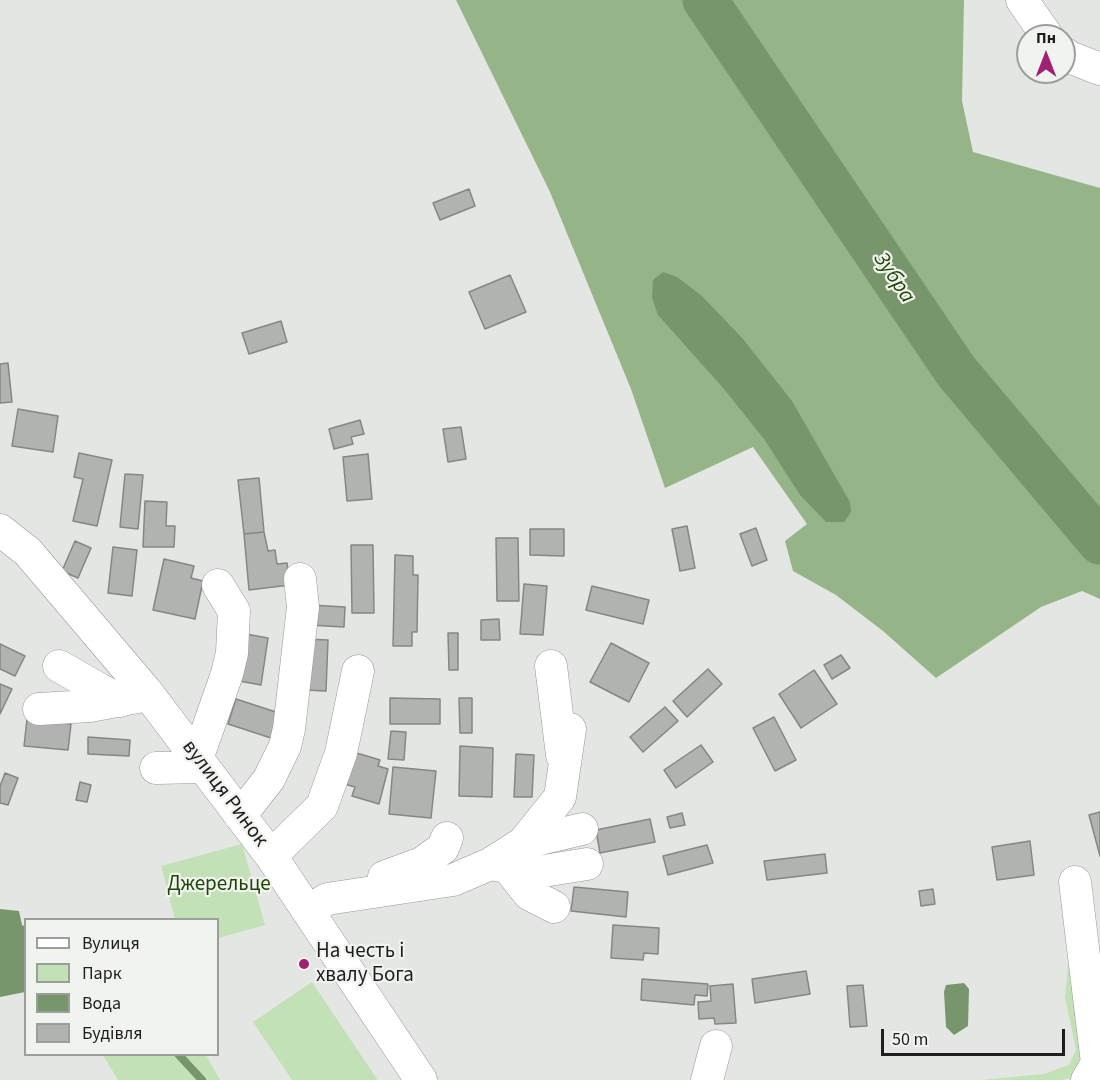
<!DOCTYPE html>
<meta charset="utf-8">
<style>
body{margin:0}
#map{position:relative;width:1100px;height:1080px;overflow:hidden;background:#e3e6e2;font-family:"Source Sans 3",sans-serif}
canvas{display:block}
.legend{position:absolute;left:24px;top:918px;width:195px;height:138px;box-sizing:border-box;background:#f1f3ef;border:2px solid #9c9e9b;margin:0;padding:8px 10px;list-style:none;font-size:18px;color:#1d1e1d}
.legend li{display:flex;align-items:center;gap:12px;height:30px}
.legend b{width:30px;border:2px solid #9c9e9b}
.north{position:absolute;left:1016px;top:24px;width:60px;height:60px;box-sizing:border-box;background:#f1f3ef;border:2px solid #9c9e9b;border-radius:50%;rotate:0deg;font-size:16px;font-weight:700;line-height:24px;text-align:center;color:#1d1e1d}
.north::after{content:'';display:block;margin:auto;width:21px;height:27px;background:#a02174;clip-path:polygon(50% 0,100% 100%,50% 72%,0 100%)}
.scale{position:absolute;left:881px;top:1029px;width:184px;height:27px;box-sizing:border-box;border:3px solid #1d1e1d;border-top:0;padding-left:8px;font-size:18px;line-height:21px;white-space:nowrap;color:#1d1e1d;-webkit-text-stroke:4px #f1f3ef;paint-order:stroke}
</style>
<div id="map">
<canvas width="1100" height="1080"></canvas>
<ul class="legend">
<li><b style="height:8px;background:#fff"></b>Вулиця</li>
<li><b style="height:16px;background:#c3e1b6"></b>Парк</li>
<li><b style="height:16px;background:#78966b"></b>Вода</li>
<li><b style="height:16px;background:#b0b3af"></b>Будівля</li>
</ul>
<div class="north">Пн</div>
<div class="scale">50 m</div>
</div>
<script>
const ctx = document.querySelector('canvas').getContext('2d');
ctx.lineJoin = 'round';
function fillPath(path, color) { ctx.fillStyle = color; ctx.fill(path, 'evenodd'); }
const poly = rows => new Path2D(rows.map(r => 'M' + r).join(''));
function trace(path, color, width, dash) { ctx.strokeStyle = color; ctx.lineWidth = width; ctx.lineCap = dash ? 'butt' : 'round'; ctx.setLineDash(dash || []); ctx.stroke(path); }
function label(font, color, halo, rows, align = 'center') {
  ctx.font = font + ' "Source Sans 3",sans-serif'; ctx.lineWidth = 4.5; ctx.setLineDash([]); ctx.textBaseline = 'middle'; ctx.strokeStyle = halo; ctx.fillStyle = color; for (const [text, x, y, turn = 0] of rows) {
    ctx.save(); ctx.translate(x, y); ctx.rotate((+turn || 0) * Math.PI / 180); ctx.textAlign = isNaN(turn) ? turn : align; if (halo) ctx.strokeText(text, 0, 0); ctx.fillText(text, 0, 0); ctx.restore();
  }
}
const green = poly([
 [242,844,265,925,218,938,218,920,175,919,161,866],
 [1069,954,1088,1051,1080,1068,1071,1078,1061,1080,981,1080,1044,1074,1069,1065,1076,1050,1065,997],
 [312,982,377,1079,376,1080,292,1080,253,1022],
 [103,1055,206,1055,220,1080,118,1080]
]);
const forest = poly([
 [456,0,964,0,962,101,973,152,1100,188,1100,599,1082,591,1041,607,936,678,883,631,836,595,793,571,785,541,807,524,753,447,665,488,631,389,550,192]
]);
const water = poly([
 [663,272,677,277,702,296,743,339,792,401,850,502,851,512,844,522,826,522,800,495,764,439,724,389,658,315,652,298,653,280],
 [0,909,19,911,22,925,26,927,25,992,0,997],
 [964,983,969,989,968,1026,954,1035,946,1027,944,992,946,985]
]);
const stream = poly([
 [178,1054,202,1080]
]);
const river = poly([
 [705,0,956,371,1100,542]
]);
const building = poly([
 [469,189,475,206,440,220,433,203,469,189],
 [510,275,526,312,485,329,469,292,510,275],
 [281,321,287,342,249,354,242,333,281,321],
 [8,363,12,402,0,403,0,364,8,363],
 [18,409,58,416,53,452,12,446,18,409],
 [360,420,364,434,351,437,353,444,334,449,329,429,360,420],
 [461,427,466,459,448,462,443,429,461,427],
 [79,453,112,460,97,526,73,521,83,479,74,477,79,453],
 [368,454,372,499,347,501,343,457,368,454],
 [125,474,143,475,138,529,120,527,125,474],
 [259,478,264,532,244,534,238,480,259,478],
 [145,501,167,502,166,526,175,526,174,547,143,547,145,501],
 [687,526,695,568,680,571,672,529,687,526],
 [756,528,767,560,752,566,740,534,756,528],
 [530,529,564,529,564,556,530,555,530,529],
 [264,532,268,551,275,550,277,564,287,563,290,585,249,590,244,534,264,532],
 [496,538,518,538,519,601,497,601,496,538],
 [75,541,91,548,78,578,62,571,75,541],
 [351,545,373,545,374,613,352,613,351,545],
 [113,547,137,550,132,596,108,593,113,547],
 [395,555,413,556,413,575,418,575,417,632,412,632,412,646,393,646,395,555],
 [164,559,194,566,191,578,203,581,195,619,153,610,164,559],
 [524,584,547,586,543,635,520,634,524,584],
 [592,586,649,600,643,624,586,610,592,586],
 [310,605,345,607,344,627,309,625,310,605],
 [499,619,500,640,481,640,481,620,499,619],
 [448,633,458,633,458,670,449,670,448,633],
 [246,634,268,638,261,685,239,681,246,634],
 [305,639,328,640,326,691,303,690,305,639],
 [611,643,649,663,629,702,590,682,611,643],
 [0,644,25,656,15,676,0,669,0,644],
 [841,655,850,668,832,679,824,665,841,655],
 [708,669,722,684,687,717,673,701,708,669],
 [814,670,837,704,801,728,779,694,814,670],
 [0,684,12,689,0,714,0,684],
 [390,698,440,699,440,724,390,724,390,698],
 [459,698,472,698,472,733,460,733,459,698],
 [236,699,279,713,271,738,228,724,236,699],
 [665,707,678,721,643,752,630,737,665,707],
 [774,717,796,760,775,771,753,728,774,717],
 [27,719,71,724,68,750,24,746,27,719],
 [391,731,406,732,404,760,388,759,391,731],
 [88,737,130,740,129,756,88,754,88,737],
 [701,745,713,762,676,788,664,770,701,745],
 [460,746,493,748,492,797,459,796,460,746],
 [350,751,380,760,378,766,388,769,379,804,352,796,355,787,341,783,350,751],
 [516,754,534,755,532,797,514,797,516,754],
 [393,767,436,771,431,818,389,814,393,767],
 [5,773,18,778,8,805,0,803,0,786,5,773],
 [80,782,91,785,87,802,76,800,80,782],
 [1100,812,1100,856,1089,815,1100,812],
 [682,813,685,825,670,828,667,817,682,813],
 [650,819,655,842,600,853,596,830,650,819],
 [1030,841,1034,875,997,880,992,847,1030,841],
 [707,845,713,863,668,875,663,856,707,845],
 [825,854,827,873,767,880,764,861,825,854],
 [574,887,628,892,626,917,571,911,574,887],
 [933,889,935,904,921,906,919,891,933,889],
 [613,925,659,928,658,954,644,953,643,960,611,958,613,925],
 [806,971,810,994,755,1003,752,979,806,971],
 [642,979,708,984,707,996,695,995,694,1005,641,1000,642,979],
 [733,984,736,1023,715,1024,714,1018,699,1019,698,1002,711,1001,710,986,733,984],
 [863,985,867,1026,850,1027,847,986,863,985]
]);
const minor = poly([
 [1022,0,1047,36],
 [1064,53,1069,57,1100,69],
 [0,530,28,552,146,691,271,856,421,1080],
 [59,666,120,701],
 [551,666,562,755],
 [39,709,90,706,148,695],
 [197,759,227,674,232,653,234,611,218,585],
 [156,768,202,767],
 [240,816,269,779,285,746,289,729,303,607,300,579],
 [523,843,582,829],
 [271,856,322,806,341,753,358,671],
 [490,864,537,872,587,864],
 [509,869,529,894,554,907],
 [384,877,422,863,443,848,447,838],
 [1075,882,1097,1063,1087,1080],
 [309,911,327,899,453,880,490,864,523,843,560,797,570,729],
 [707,1080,716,1046]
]);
const markers = [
 [304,964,6,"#a02174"]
];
const streetNames = [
 ["вулиця Ринок",224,794,53]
];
const parkNames = [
 ["Джерельце",219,885]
];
const poiNames = [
 ["На честь і",316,952],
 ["хвалу Бога",316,976]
];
const waterNames = [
 ["Зубра",893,278,56]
];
fillPath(green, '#c3e1b6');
fillPath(forest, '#95b487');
fillPath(water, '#78966b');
trace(stream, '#78966b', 8);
trace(river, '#78966b', 45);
fillPath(building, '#b0b3af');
trace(building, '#858784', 1.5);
trace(minor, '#979996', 33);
trace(minor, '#fff', 32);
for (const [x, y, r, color] of markers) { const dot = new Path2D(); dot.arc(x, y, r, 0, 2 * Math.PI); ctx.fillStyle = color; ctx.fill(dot); trace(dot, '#f1f3ef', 2); }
label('21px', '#1d1e1d', '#f1f3ef', streetNames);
label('21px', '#1f4604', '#f1f3ef', parkNames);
label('21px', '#1d1e1d', '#f1f3ef', poiNames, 'left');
label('italic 22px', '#1f4604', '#f1f3ef', waterNames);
</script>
